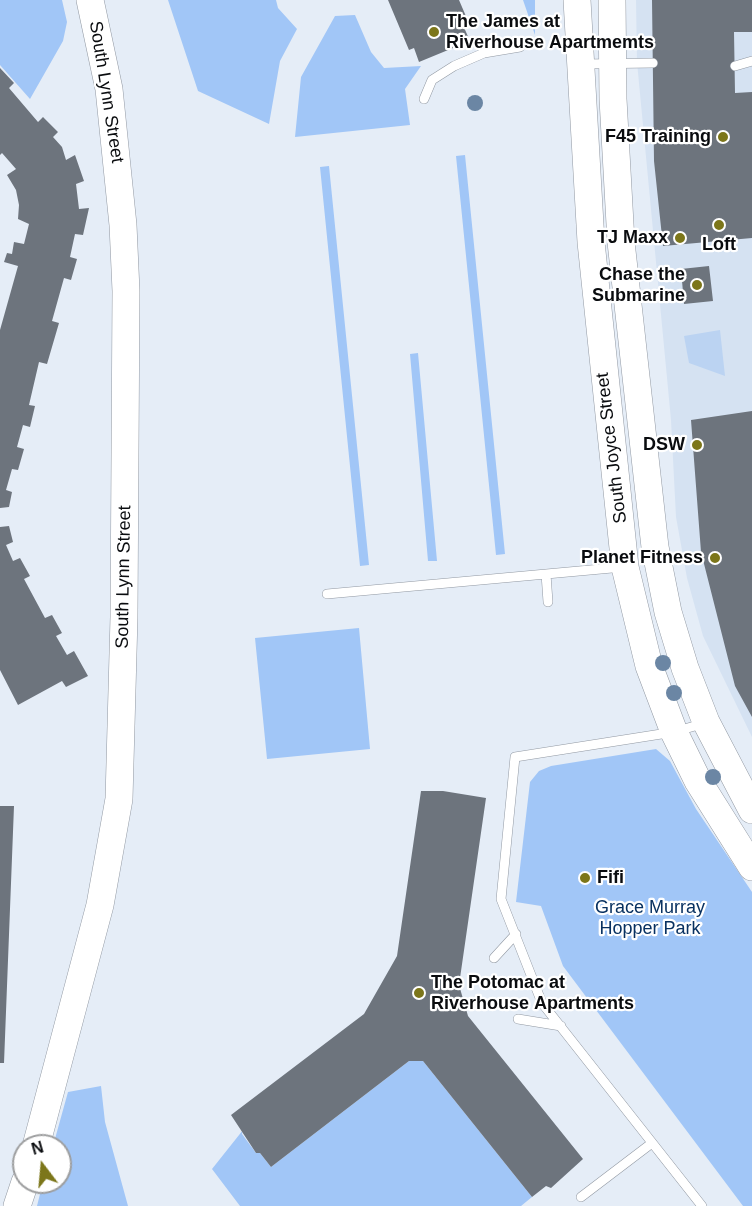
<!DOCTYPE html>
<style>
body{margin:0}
#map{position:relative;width:752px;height:1206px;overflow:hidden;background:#e5edf7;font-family:Helvetica,sans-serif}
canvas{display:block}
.north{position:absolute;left:12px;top:1134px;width:60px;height:60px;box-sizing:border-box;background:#fff;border:2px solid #9d9e9f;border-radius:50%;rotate:344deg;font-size:16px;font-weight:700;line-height:24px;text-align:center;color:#0a0c0f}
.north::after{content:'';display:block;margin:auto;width:21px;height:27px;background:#7c761a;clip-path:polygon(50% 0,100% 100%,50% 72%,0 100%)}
</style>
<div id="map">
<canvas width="752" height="1206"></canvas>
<div class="north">N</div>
</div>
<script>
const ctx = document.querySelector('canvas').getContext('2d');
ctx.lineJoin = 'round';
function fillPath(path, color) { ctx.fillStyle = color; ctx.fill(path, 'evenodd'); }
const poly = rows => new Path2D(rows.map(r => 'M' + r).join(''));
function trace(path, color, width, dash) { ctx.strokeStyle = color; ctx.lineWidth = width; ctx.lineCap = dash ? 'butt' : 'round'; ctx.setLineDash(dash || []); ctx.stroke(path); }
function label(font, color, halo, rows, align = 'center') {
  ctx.font = font + ' Helvetica,sans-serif'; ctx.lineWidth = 4.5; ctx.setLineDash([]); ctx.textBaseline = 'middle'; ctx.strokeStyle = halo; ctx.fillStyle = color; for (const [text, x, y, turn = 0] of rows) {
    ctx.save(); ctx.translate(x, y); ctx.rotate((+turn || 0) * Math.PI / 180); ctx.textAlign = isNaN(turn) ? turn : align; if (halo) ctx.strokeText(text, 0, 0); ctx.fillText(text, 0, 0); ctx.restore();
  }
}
const built = poly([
 [636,0,752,0,752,737,703,636,687,578,676,517,671,420,637,62]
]);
const green = poly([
 [0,0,62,0,67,22,63,41,30,99,0,65],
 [168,0,276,0,278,8,297,29,280,61,269,124,198,91],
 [523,0,535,0,535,35],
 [355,15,371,52,384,68,421,66,405,89,410,125,295,137,301,77,335,16],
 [465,155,505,554,496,555,456,156],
 [329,166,369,565,360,566,320,167],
 [418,353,437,561,428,561,410,354],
 [359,628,370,749,267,759,255,638],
 [656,749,670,761,696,809,752,892,752,1206,743,1206,563,966,541,906,516,902,530,782,539,771,551,766],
 [409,1061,423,1061,532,1197,521,1206,240,1206,212,1169,243,1130,242,1134,256,1153,260,1153,271,1167],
 [101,1086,105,1122,128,1206,37,1206,43,1182,60,1182,60,1146,53,1146,68,1092]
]);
const water = poly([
 [720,330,725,376,689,363,684,336]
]);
const building = poly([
 [388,0,459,0,468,21,462,23,470,41,419,62,414,48,409,50],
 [652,0,752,0,752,32,734,32,735,93,752,92,752,238,663,246,654,161],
 [0,68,14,83,9,88,38,122,43,117,58,132,53,137,62,147,66,160,75,155,84,181,76,184,79,209,89,208,83,235,75,234,70,257,77,259,71,280,64,278,52,321,59,323,47,364,39,362,29,405,35,406,30,427,23,425,17,447,24,449,18,470,12,469,6,490,12,492,9,507,0,508,0,330,18,266,4,262,7,253,12,254,14,242,24,244,29,224,18,219,19,205,16,190,7,175,16,169,2,153,0,155],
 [709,266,713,301,684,304,681,269],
 [752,411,752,717,735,686,701,552,691,420],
 [9,526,13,542,6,545,13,561,20,558,30,576,24,579,45,618,52,615,62,633,56,636,67,655,74,651,88,676,66,687,62,681,18,705,0,670,0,527],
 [421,791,443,791,486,798,459,985,468,1016,583,1159,551,1188,546,1186,532,1197,423,1061,409,1061,271,1167,260,1153,256,1153,231,1115,364,1014,397,956],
 [0,806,14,806,4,1063,0,1063]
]);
const lane = poly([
 [584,64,653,63],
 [735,66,752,61],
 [424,99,432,80,454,66,484,53,520,47],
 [546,574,548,602],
 [327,594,623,567],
 [494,958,516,934],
 [518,1019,561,1026],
 [581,1197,652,1143],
 [702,1206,542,1003,501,899,515,757,674,732,705,723]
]);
const secondary = poly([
 [577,0,591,242,625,567,649,666,674,732,698,781,752,867],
 [612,0,613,99,621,242,655,547,668,612,685,668,706,722,752,810],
 [36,1146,100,905,119,799,124,617,126,291,123,225,109,89,90,0],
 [17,1206,25,1182]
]);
const trees = [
 [475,103],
 [663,663],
 [674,693],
 [713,777]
];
const markers = [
 [434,32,6,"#7c761a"],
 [723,137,6,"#7c761a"],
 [719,225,6,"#7c761a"],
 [680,238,6,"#7c761a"],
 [697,285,6,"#7c761a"],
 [697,445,6,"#7c761a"],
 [715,558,6,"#7c761a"],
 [585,878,6,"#7c761a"],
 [419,993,6,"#7c761a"]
];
const poiNames = [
 ["The James at",446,22,"left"],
 ["Riverhouse Apartmemts",446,43,"left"],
 ["F45 Training",711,137],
 ["TJ Maxx",668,238],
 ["Loft",719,245,"center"],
 ["Chase the",685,275],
 ["Submarine",685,296],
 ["DSW",685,445],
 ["Planet Fitness",703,558],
 ["Fifi",597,878,"left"],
 ["The Potomac at",431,983,"left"],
 ["Riverhouse Apartments",431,1004,"left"]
];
const streetNames = [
 ["South Lynn Street",106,92,81],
 ["South Joyce Street",612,448,-97],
 ["South Lynn Street",124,577,-89]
];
const parkNames = [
 ["Grace Murray",650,908],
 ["Hopper Park",650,929]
];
fillPath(built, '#d5e2f2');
fillPath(green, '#a1c6f7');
fillPath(water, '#bbd3f2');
fillPath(building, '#6d747d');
trace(lane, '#9198a2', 10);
trace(secondary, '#9198a2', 28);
trace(lane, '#fff', 9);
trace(secondary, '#fff', 27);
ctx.fillStyle = '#6b86a4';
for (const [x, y] of trees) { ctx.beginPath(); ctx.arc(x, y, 8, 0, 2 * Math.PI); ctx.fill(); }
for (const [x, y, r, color] of markers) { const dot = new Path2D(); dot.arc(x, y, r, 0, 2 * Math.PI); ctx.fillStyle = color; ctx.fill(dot); trace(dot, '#fff', 2); }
label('bold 18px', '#0a0c0f', '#fff', poiNames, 'right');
label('18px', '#0a0c0f', '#fff', streetNames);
label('18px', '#083161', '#fff', parkNames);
</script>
